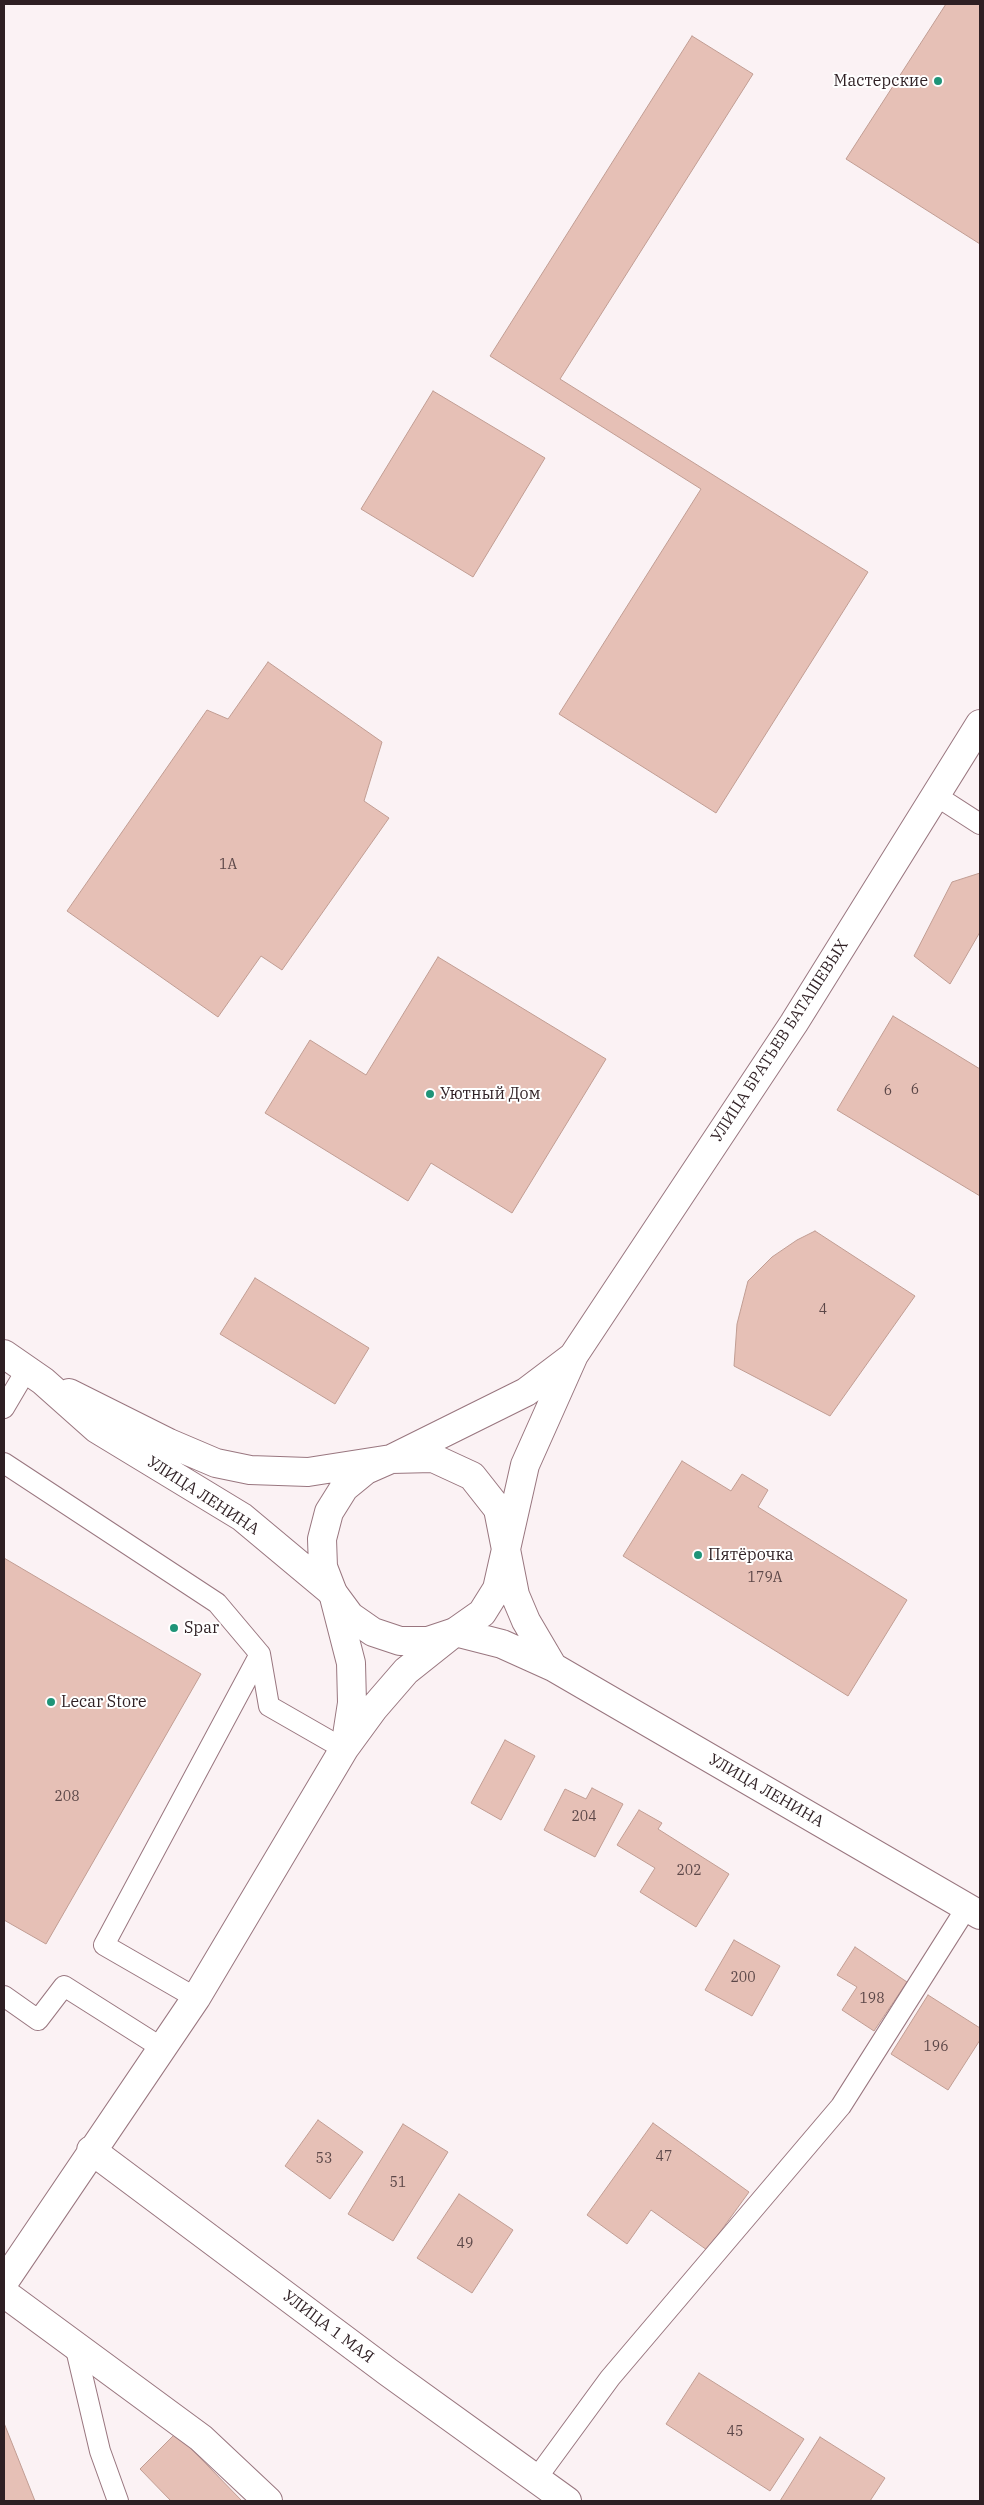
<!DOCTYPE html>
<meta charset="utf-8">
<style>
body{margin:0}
#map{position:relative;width:984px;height:2505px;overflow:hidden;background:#fbf2f4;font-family:"IBM Plex Serif",serif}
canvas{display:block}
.frame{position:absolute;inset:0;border:5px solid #2e1f23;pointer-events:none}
</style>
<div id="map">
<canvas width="984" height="2505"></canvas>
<div class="frame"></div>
</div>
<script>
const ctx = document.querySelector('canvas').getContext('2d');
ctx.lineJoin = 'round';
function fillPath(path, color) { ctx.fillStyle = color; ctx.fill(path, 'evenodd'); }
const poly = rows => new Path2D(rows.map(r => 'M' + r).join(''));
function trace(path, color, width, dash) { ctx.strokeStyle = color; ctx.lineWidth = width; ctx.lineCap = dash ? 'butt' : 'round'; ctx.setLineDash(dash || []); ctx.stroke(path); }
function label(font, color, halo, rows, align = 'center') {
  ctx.font = font + ' "IBM Plex Serif",serif'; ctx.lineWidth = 4; ctx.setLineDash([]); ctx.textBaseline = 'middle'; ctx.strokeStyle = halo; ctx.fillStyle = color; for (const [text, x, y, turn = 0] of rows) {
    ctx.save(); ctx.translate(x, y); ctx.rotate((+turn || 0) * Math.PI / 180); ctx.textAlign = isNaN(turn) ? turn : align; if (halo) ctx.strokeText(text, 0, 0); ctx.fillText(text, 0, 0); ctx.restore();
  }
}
const building = poly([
 [946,4,980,4,980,244,846,159,946,4],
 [692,36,753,74,560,379,868,572,716,813,559,714,701,489,490,356,692,36],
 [433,391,545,458,473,577,361,509,433,391],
 [268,662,382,742,364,801,389,818,282,970,261,956,218,1017,67,911,207,710,228,719,268,662],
 [980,873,980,932,950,984,914,956,952,882,980,873],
 [438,957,606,1059,512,1213,431,1163,408,1201,265,1113,310,1040,366,1075,438,957],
 [893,1016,980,1069,980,1196,837,1110,893,1016],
 [815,1231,915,1296,830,1416,734,1366,737,1324,748,1281,772,1257,797,1240,815,1231],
 [255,1278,369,1348,335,1404,220,1334,255,1278],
 [682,1461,731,1491,742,1474,768,1490,758,1507,907,1600,848,1696,623,1556,682,1461],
 [4,1558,201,1674,46,1944,4,1920,4,1558],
 [505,1740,535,1756,501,1820,471,1803,505,1740],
 [592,1788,623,1804,595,1857,544,1830,565,1789,586,1799,592,1788],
 [639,1810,662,1823,658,1829,729,1874,696,1927,640,1892,655,1868,617,1845,639,1810],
 [734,1940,780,1966,752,2016,705,1990,734,1940],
 [855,1947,907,1982,874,2031,842,2010,857,1987,837,1975,855,1947],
 [928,1995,980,2028,980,2040,948,2090,891,2054,928,1995],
 [318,2120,363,2152,330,2199,285,2166,318,2120],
 [653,2123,749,2192,707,2250,651,2210,627,2244,587,2215,653,2123],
 [403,2124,448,2152,393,2241,348,2214,403,2124],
 [459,2194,513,2230,472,2293,417,2258,459,2194],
 [699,2373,804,2439,770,2491,666,2424,699,2373],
 [4,2423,35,2501,4,2501,4,2423],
 [176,2433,242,2501,171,2501,140,2469,176,2433],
 [820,2437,885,2478,870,2501,780,2501,820,2437]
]);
const service = poly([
 [935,795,980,824],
 [4,1408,27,1369],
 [4,1463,217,1603,260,1654,269,1706,344,1749],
 [4,1996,38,2020,64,1986,162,2048],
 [196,1998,104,1945,260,1654],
 [75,2345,100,2451,118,2501],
 [536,2479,610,2378,841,2106,967,1907]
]);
const minor = poly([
 [333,1593,351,1663,352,1703,346,1742],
 [91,2150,388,2372,567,2501],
 [4,2282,196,1998,344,1749,374,1708,406,1671,455,1632],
 [4,2293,201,2438,268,2501]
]);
const tertiary = poly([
 [4,1354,43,1381,97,1429,242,1517,333,1593,350,1616,373,1632,400,1641,428,1641,455,1632,482,1613,497,1589,525,1465,574,1355,794,1023,980,724],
 [69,1393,169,1443,216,1463,250,1470,308,1472,391,1459,526,1392,571,1358],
 [333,1593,323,1567,322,1539,329,1512,344,1488,366,1470,391,1459,433,1458,472,1476,498,1509,515,1595,526,1621,553,1667],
 [455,1632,502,1644,553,1667,980,1915]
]);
const markers = [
 [938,81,5,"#1f9478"],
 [430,1094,5,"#1f9478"],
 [698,1555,5,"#1f9478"],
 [174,1628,5,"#1f9478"],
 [51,1702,5,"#1f9478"]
];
const numberNames = [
 ["1А",228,865],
 ["6",915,1090],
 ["6",888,1091],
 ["4",823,1310],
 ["179А",765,1578],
 ["208",67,1797],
 ["204",584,1817],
 ["202",689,1871],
 ["200",743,1978],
 ["198",872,1999],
 ["196",936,2047],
 ["47",664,2157],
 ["53",324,2159],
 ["51",398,2183],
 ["49",465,2244],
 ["45",735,2432]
];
const poiNames = [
 ["Мастерские",928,81,"right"],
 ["Уютный Дом",440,1094],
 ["Пятёрочка",708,1555],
 ["Spar",184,1628],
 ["Lecar Store",61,1702]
];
const streetNames = [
 ["УЛИЦА БРАТЬЕВ БАТАШЕВЫХ",780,1041,-57],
 ["УЛИЦА ЛЕНИНА",203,1496,33],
 ["УЛИЦА ЛЕНИНА",766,1791,30],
 ["УЛИЦА 1 МАЯ",328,2327,37]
];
fillPath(building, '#e6c0b6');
trace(building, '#c19d93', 1);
trace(service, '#99767f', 22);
trace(minor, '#99767f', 30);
trace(tertiary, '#99767f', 30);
trace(service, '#fff', 20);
trace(minor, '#fff', 28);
trace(tertiary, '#fff', 28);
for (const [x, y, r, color] of markers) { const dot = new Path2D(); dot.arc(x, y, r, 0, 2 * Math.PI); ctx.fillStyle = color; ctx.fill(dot); trace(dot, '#fff', 2); }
label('14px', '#5c4748', null, numberNames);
label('16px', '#2e1f23', '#fff', poiNames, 'left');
label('16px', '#2e1f23', '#fff', streetNames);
</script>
